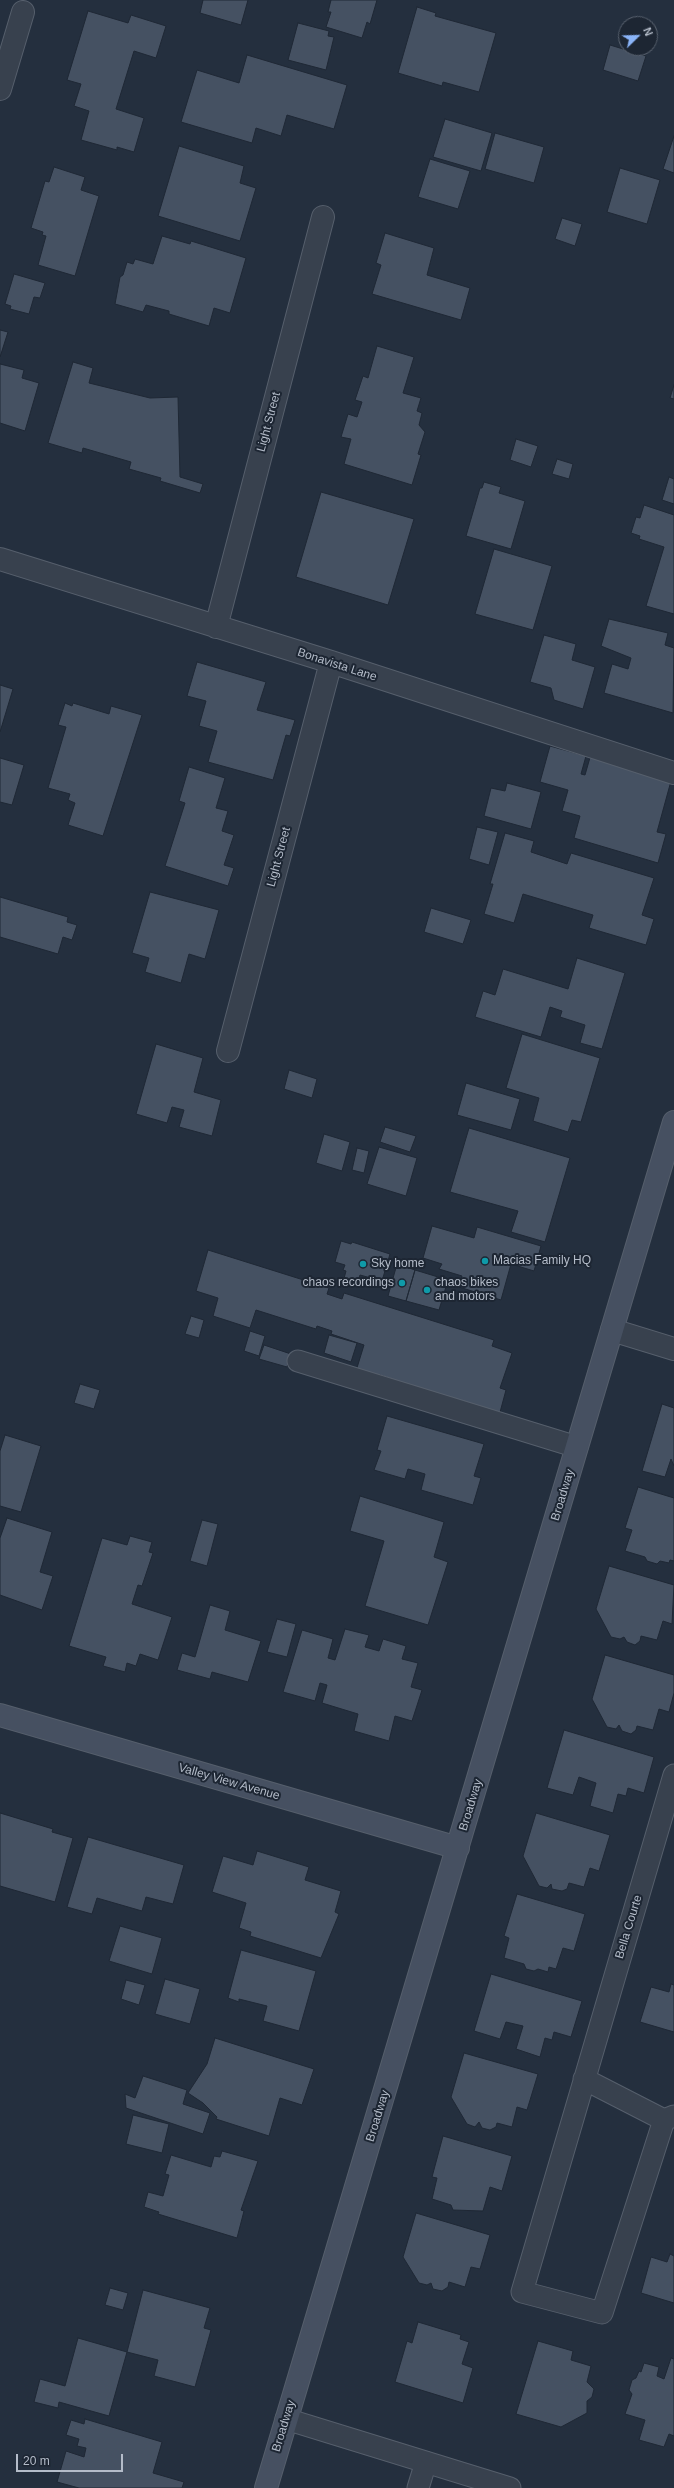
<!DOCTYPE html>
<style>
body{margin:0}
#map{position:relative;width:674px;height:2488px;overflow:hidden;background:#242f3e;font-family:Arial,sans-serif}
canvas{display:block}
.north{position:absolute;left:618px;top:16px;width:40px;height:40px;box-sizing:border-box;background:#1d2633;border:1px solid #59626f;border-radius:50%;rotate:67deg;font-size:11px;font-weight:700;line-height:16px;text-align:center;color:#b4bcc9}
.north::after{content:'';display:block;margin:auto;width:14px;height:18px;background:#8ab4f8;clip-path:polygon(50% 0,100% 100%,50% 72%,0 100%)}
.scale{position:absolute;left:16px;top:2454px;width:107px;height:18px;box-sizing:border-box;border:2px solid #b4bcc9;border-top:0;padding-left:5px;font-size:12px;line-height:14px;white-space:nowrap;color:#b4bcc9;-webkit-text-stroke:3px #1d2633;paint-order:stroke}
</style>
<div id="map">
<canvas width="674" height="2488"></canvas>
<div class="north">N</div>
<div class="scale">20 m</div>
</div>
<script>
const ctx = document.querySelector('canvas').getContext('2d');
ctx.lineJoin = 'round';
function fillPath(path, color) { ctx.fillStyle = color; ctx.fill(path, 'evenodd'); }
const poly = rows => new Path2D(rows.map(r => 'M' + r).join(''));
function trace(path, color, width, dash) { ctx.strokeStyle = color; ctx.lineWidth = width; ctx.lineCap = dash ? 'butt' : 'round'; ctx.setLineDash(dash || []); ctx.stroke(path); }
function label(font, color, halo, rows, align = 'center') {
  ctx.font = font + ' Arial,sans-serif'; ctx.lineWidth = 4; ctx.setLineDash([]); ctx.textBaseline = 'middle'; ctx.strokeStyle = halo; ctx.fillStyle = color; for (const [text, x, y, turn = 0] of rows) {
    ctx.save(); ctx.translate(x, y); ctx.rotate((+turn || 0) * Math.PI / 180); ctx.textAlign = isNaN(turn) ? turn : align; if (halo) ctx.strokeText(text, 0, 0); ctx.fillText(text, 0, 0); ctx.restore();
  }
}
const building = poly([
 [203,0,248,0,241,25,200,13,203,0],
 [331,0,377,0,370,24,367,22,362,38,326,27,331,12,328,12,331,0],
 [417,7,436,13,435,16,496,33,479,92,443,82,442,86,398,73,417,7],
 [88,11,128,23,131,15,166,26,156,58,134,51,116,109,144,118,134,152,117,147,117,150,81,140,89,111,74,106,81,84,67,80,88,11],
 [298,23,329,31,328,36,334,37,326,70,288,60,298,23],
 [610,45,646,56,638,81,603,70,610,45],
 [247,55,347,85,334,129,287,115,281,136,256,128,252,143,181,122,197,70,239,83,247,55],
 [445,119,492,133,481,171,433,157,445,119],
 [495,133,544,147,534,183,485,169,495,133],
 [674,136,674,173,663,169,674,136],
 [179,146,244,166,240,183,256,188,240,241,158,216,179,146],
 [430,159,470,171,458,209,418,197,430,159],
 [54,167,85,177,81,190,99,196,75,276,38,265,46,236,42,235,43,232,31,228,45,181,49,182,54,167],
 [620,168,660,180,647,224,607,212,620,168],
 [562,218,582,224,575,246,555,239,562,218],
 [385,233,434,248,427,275,470,288,461,320,372,294,381,265,376,263,385,233],
 [162,236,190,244,191,241,246,258,230,313,214,308,209,326,169,314,169,311,146,305,143,312,115,304,120,277,123,275,127,262,133,264,135,259,153,264,162,236],
 [14,274,45,283,40,298,34,297,29,314,10,309,11,306,5,304,14,274],
 [0,330,8,332,0,357,0,330],
 [377,346,414,357,403,393,421,398,417,411,422,413,419,425,425,432,418,454,421,455,412,485,344,464,351,439,341,437,348,414,357,417,362,402,355,400,363,376,368,378,377,346],
 [73,362,93,368,89,383,150,398,178,397,180,477,203,484,200,493,160,481,161,478,129,469,131,462,83,448,82,453,48,443,73,362],
 [0,364,24,370,22,378,39,383,25,431,0,423,0,364],
 [674,385,674,399,670,398,674,385],
 [516,439,538,446,531,467,510,460,516,439],
 [557,459,573,464,569,479,552,474,557,459],
 [669,477,674,479,674,504,662,500,669,477],
 [484,482,501,487,499,493,525,501,511,549,466,536,480,488,482,488,484,482],
 [321,492,414,519,388,605,296,577,321,492],
 [644,505,674,515,674,614,646,606,664,547,639,539,640,536,631,533,636,517,640,518,644,505],
 [494,549,552,566,533,630,475,614,494,549],
 [609,619,668,633,665,645,674,648,673,713,604,693,612,664,628,669,631,658,601,646,609,619],
 [544,635,576,644,572,660,595,667,583,709,554,700,551,688,530,682,544,635],
 [197,662,266,682,257,710,295,720,290,736,286,735,273,780,208,762,217,731,199,726,206,701,187,696,197,662],
 [0,685,13,689,0,732,0,685],
 [65,703,72,706,73,703,109,714,111,706,142,715,103,836,68,825,75,803,68,800,70,794,48,788,66,727,58,725,65,703],
 [550,746,586,756,581,774,585,775,591,754,671,781,657,832,666,834,658,863,574,838,580,816,562,811,568,790,540,782,550,746],
 [0,758,24,765,12,805,0,802,0,758],
 [189,767,225,778,216,808,228,811,222,831,234,835,224,865,234,868,228,886,165,866,185,803,179,801,189,767],
 [507,783,541,792,531,829,484,816,491,788,505,791,507,783],
 [477,827,498,832,489,865,469,859,477,827],
 [505,833,534,841,531,852,567,864,571,853,654,878,642,915,654,919,646,945,589,928,593,915,523,894,514,923,484,914,493,884,490,884,505,833],
 [150,892,219,910,205,959,189,954,181,983,145,972,149,958,132,953,150,892],
 [0,897,68,917,67,922,77,925,72,940,63,937,58,954,0,937,0,897],
 [431,908,471,920,463,944,424,932,431,908],
 [577,958,625,973,602,1049,580,1043,585,1025,560,1017,562,1011,550,1007,541,1037,475,1017,483,991,495,995,503,969,568,989,577,958],
 [522,1034,600,1058,581,1122,572,1120,568,1132,533,1121,539,1098,506,1088,522,1034],
 [156,1044,203,1058,194,1092,221,1100,212,1136,179,1127,184,1110,172,1107,167,1123,136,1114,156,1044],
 [289,1070,317,1079,312,1098,284,1089,289,1070],
 [466,1083,520,1099,511,1130,457,1115,466,1083],
 [385,1127,416,1136,410,1152,380,1142,385,1127],
 [469,1128,570,1158,545,1242,511,1232,518,1211,450,1192,469,1128],
 [324,1134,350,1142,342,1171,316,1163,324,1134],
 [379,1147,417,1158,406,1196,367,1184,379,1147],
 [357,1148,369,1151,364,1173,352,1170,357,1148],
 [432,1226,474,1238,477,1227,541,1246,534,1271,511,1264,501,1300,459,1287,462,1276,439,1269,442,1264,423,1258,432,1226],
 [341,1241,351,1244,352,1242,390,1254,382,1281,360,1275,356,1286,343,1282,346,1271,343,1270,345,1265,335,1262,341,1241],
 [208,1250,329,1288,327,1294,342,1299,344,1293,494,1340,492,1346,512,1353,500,1388,506,1390,499,1416,394,1383,395,1380,380,1375,379,1378,356,1371,364,1345,331,1334,332,1331,317,1326,316,1329,256,1310,250,1328,213,1316,218,1298,196,1291,208,1250],
 [397,1264,415,1270,406,1301,388,1296,397,1264],
 [415,1270,448,1280,439,1310,406,1301,415,1270],
 [191,1316,204,1320,199,1338,185,1334,191,1316],
 [250,1331,265,1336,259,1356,244,1351,250,1331],
 [329,1335,357,1343,351,1362,324,1353,329,1335],
 [264,1345,291,1354,287,1367,259,1359,264,1345],
 [80,1384,100,1390,94,1409,74,1403,80,1384],
 [662,1404,674,1408,674,1466,671,1459,665,1477,642,1471,662,1404],
 [387,1416,484,1444,474,1476,481,1478,473,1505,421,1490,425,1474,408,1469,405,1479,374,1470,381,1451,377,1450,387,1416],
 [5,1435,41,1446,21,1512,0,1506,0,1451,5,1435],
 [638,1487,674,1498,674,1561,670,1560,669,1563,660,1561,657,1564,647,1561,645,1557,625,1551,632,1530,625,1528,638,1487],
 [360,1496,444,1522,434,1557,448,1562,428,1625,365,1606,384,1541,350,1531,360,1496],
 [7,1518,52,1532,40,1572,53,1576,42,1610,0,1595,0,1538,7,1518],
 [202,1520,218,1524,207,1566,190,1561,202,1520],
 [130,1536,152,1542,149,1552,153,1553,142,1586,138,1585,132,1604,172,1617,158,1660,140,1654,136,1666,127,1663,125,1672,103,1666,106,1657,69,1646,102,1538,127,1545,130,1536],
 [609,1566,674,1585,672,1624,663,1621,657,1640,641,1636,640,1641,635,1645,627,1642,624,1637,620,1639,611,1637,596,1609,609,1566],
 [210,1605,230,1611,225,1630,261,1641,248,1682,212,1672,210,1679,177,1670,182,1653,195,1657,210,1605],
 [277,1619,296,1624,287,1657,267,1652,277,1619],
 [345,1629,369,1635,365,1647,379,1651,383,1639,406,1646,402,1659,418,1663,411,1687,422,1690,412,1721,395,1716,389,1741,354,1731,358,1714,322,1703,327,1685,320,1683,315,1701,283,1692,302,1630,333,1639,328,1658,335,1660,345,1629],
 [605,1655,674,1675,674,1693,669,1712,659,1709,653,1730,637,1726,636,1730,631,1734,622,1731,619,1725,616,1729,607,1727,592,1699,605,1655],
 [564,1730,654,1757,644,1793,628,1788,626,1796,618,1794,613,1813,590,1806,596,1783,579,1777,573,1795,547,1788,564,1730],
 [0,1813,53,1829,52,1832,73,1838,55,1902,0,1886,0,1813],
 [536,1813,610,1835,599,1871,590,1868,584,1887,569,1883,567,1889,562,1891,552,1889,551,1884,547,1888,539,1886,523,1856,536,1813],
 [88,1837,184,1865,173,1904,146,1897,142,1911,97,1898,92,1914,67,1907,88,1837],
 [257,1851,309,1867,305,1880,341,1891,335,1912,339,1914,321,1958,250,1936,251,1932,239,1928,246,1903,212,1892,223,1856,253,1865,257,1851],
 [517,1894,585,1914,574,1951,563,1948,556,1969,549,1967,548,1972,538,1969,534,1971,526,1969,524,1964,504,1958,509,1938,504,1936,517,1894],
 [120,1926,162,1938,152,1974,109,1961,120,1926],
 [241,1950,316,1971,299,2031,263,2021,267,2006,239,1999,239,2002,228,1998,241,1950],
 [491,1974,582,2001,571,2037,554,2032,552,2040,545,2038,540,2057,516,2049,523,2026,506,2022,500,2039,474,2031,491,1974],
 [165,1979,200,1989,190,2024,155,2014,165,1979],
 [126,1980,145,1985,139,2005,121,1999,126,1980],
 [671,1984,674,1985,674,2032,640,2022,651,1987,669,1992,671,1984],
 [215,2038,314,2069,302,2105,280,2098,269,2136,216,2119,217,2117,203,2103,188,2093,207,2064,215,2038],
 [464,2053,538,2074,527,2110,517,2107,512,2127,497,2123,496,2127,490,2130,482,2128,479,2122,475,2127,467,2124,451,2097,464,2053],
 [143,2076,187,2090,183,2104,210,2113,203,2134,126,2108,125,2094,135,2098,143,2076],
 [133,2115,169,2124,162,2153,126,2144,133,2115],
 [443,2136,512,2156,502,2191,490,2187,483,2211,453,2210,451,2205,432,2199,437,2178,432,2177,443,2136],
 [222,2151,258,2161,241,2210,244,2211,237,2238,158,2214,159,2212,144,2207,148,2192,163,2196,169,2175,165,2174,171,2155,211,2167,214,2156,220,2157,222,2151],
 [416,2213,490,2235,480,2269,471,2267,465,2287,449,2282,448,2287,442,2291,433,2289,431,2283,427,2285,419,2283,403,2257,416,2213],
 [670,2254,674,2256,674,2303,641,2293,651,2257,667,2262,670,2254],
 [110,2288,128,2293,123,2310,105,2305,110,2288],
 [143,2290,210,2308,204,2328,211,2330,195,2387,154,2376,158,2360,127,2352,143,2290],
 [418,2322,461,2335,460,2339,469,2342,462,2364,473,2368,463,2403,395,2382,407,2341,412,2343,418,2322],
 [78,2338,127,2352,109,2416,59,2402,58,2408,34,2402,40,2379,65,2386,78,2338],
 [538,2341,573,2351,571,2360,591,2366,587,2382,594,2389,592,2397,587,2401,587,2413,561,2427,516,2414,538,2341],
 [671,2358,674,2359,674,2436,669,2434,664,2447,639,2440,645,2420,625,2414,632,2394,629,2390,632,2380,636,2378,639,2371,641,2372,644,2363,659,2367,657,2376,664,2379,671,2358],
 [85,2419,162,2442,153,2473,184,2482,182,2488,79,2488,57,2482,66,2451,84,2457,86,2448,77,2446,79,2439,66,2435,71,2420,84,2424,85,2419]
]);
const lane = poly([
 [298,1361,577,1447],
 [584,2079,664,2120,674,2116],
 [664,2120,602,2313,522,2292,674,1775],
 [286,2419,510,2488],
 [418,2488,426,2462]
]);
const street = poly([
 [0,89,23,12],
 [0,559,331,662,674,773],
 [216,627,323,217],
 [228,1051,331,662],
 [612,1330,674,1349]
]);
const secondary = poly([
 [0,1715,458,1848],
 [266,2488,674,1122]
]);
const markers = [
 [485,1261,4,"#0f9aa8"],
 [363,1264,4,"#0f9aa8"],
 [402,1283,4,"#0f9aa8"],
 [427,1290,4,"#0f9aa8"]
];
const streetNames = [
 ["Light Street",269,422,-75],
 ["Bonavista Lane",337,665,18],
 ["Light Street",279,857,-75],
 ["Broadway",563,1495,-73],
 ["Valley View Avenue",229,1782,16],
 ["Broadway",471,1805,-73],
 ["Bella Courte",629,1927,-73],
 ["Broadway",378,2116,-73],
 ["Broadway",284,2426,-73]
];
const poiNames = [
 ["Macias Family HQ",493,1261],
 ["Sky home",371,1264],
 ["chaos recordings",394,1283,"right"],
 ["chaos bikes",435,1283],
 ["and motors",435,1297]
];
fillPath(building, '#455162');
trace(building, '#1f2835', 1);
trace(lane, '#565f6c', 23);
trace(street, '#565f6c', 24);
trace(secondary, '#565f6c', 24);
trace(lane, '#38414e', 21);
trace(street, '#38414e', 22);
trace(secondary, '#465061', 22);
for (const [x, y, r, color] of markers) { const dot = new Path2D(); dot.arc(x, y, r, 0, 2 * Math.PI); ctx.fillStyle = color; ctx.fill(dot); trace(dot, '#1d2633', 1.5); }
label('12px', '#b4bcc9', '#1d2633', streetNames);
label('12px', '#b4bcc9', '#1d2633', poiNames, 'left');
</script>
